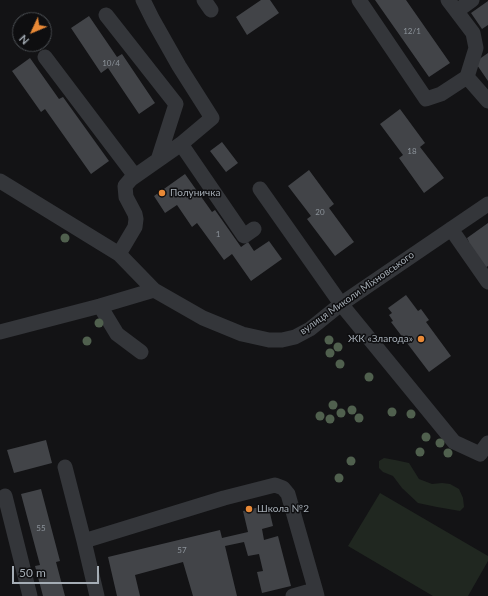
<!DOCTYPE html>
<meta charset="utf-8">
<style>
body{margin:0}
#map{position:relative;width:488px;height:596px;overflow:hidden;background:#131315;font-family:Lato,sans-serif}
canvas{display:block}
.north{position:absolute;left:12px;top:12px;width:40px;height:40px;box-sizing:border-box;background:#0e0e10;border:1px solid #4a4e52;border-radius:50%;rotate:226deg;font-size:11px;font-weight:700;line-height:16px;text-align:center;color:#a5adb5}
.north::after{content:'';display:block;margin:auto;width:14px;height:18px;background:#e98936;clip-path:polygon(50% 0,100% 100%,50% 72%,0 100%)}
.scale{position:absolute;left:12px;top:566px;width:87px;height:18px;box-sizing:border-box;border:2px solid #a5adb5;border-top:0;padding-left:5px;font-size:12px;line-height:14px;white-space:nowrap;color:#a5adb5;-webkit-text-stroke:3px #0e0e10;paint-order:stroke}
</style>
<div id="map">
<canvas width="488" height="596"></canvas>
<div class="north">N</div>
<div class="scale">50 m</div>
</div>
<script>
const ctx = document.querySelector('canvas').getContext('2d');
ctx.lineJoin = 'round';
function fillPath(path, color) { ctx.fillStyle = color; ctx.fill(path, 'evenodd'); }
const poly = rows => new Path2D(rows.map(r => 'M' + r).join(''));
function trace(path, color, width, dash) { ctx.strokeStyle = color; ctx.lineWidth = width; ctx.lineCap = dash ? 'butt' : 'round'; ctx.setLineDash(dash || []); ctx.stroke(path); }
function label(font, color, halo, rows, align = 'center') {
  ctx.font = font + ' Lato,sans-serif'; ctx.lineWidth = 3; ctx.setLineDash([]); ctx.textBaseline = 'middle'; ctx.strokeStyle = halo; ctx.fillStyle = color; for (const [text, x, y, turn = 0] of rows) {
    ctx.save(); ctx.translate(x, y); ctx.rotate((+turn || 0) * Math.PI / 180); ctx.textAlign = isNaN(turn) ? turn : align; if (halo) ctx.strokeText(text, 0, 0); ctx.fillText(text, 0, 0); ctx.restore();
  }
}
const green = poly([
 [384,458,395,460,409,463,419,479,432,484,442,483,450,484,459,489,463,498,464,507,460,511,437,507,418,503,402,488,393,476,383,472,379,468,379,461],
 [380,493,488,556,488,561,468,596,433,596,348,546]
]);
const building = poly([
 [261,0,270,0,279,13,247,35,236,17],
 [375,0,406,0,450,63,429,77],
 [488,1,488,25,482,29,471,13],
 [89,16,117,57,122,54,155,103,139,114,108,68,101,73,71,28],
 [488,53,488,81,475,62],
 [30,58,59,99,63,97,109,161,91,174,45,109,41,112,12,71],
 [400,109,425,143,420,147,444,178,424,193,399,158,403,155,380,124],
 [222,142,238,163,226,172,210,151],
 [309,170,334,204,329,208,354,242,335,256,307,219,311,216,288,186],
 [185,174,212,212,215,210,241,247,248,242,254,251,269,241,282,259,251,281,232,254,224,260,197,223,192,227,177,205,165,213,154,196],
 [488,223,488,266,485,268,467,244,469,242,467,238],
 [406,295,418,311,421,309,429,320,426,322,451,356,429,372,391,322,393,321,389,315,392,313,388,308],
 [46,440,52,463,14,473,7,450],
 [41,489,60,561,56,562,65,596,43,596,35,566,40,565,21,494],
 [268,505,273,526,262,529,264,540,278,536,291,586,262,593,257,572,263,571,259,554,248,556,244,542,225,546,237,596,193,596,183,562,135,575,140,596,117,596,108,557,220,530,222,538,248,532,243,511]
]);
const minor = poly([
 [204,0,211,10],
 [359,0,426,99,441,94,467,77,476,48,473,33,448,0],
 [457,11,472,0],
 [106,15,176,104,158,160],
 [45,57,135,176],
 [467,77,488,101],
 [181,144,244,236,254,229],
 [0,181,119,254,154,290,203,318,242,334,269,340,282,340,295,337,310,329,341,304,488,204],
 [260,189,341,304,454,442,480,454,488,443],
 [451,229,488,282],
 [119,254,135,227,136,219,135,214,126,197,125,186,131,179,181,144,212,118,179,66,153,20,143,0],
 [100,306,117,334,141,352],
 [0,332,100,306,154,290],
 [65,467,84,541,97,596],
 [5,496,30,596],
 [84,541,224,498,275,485,283,488,288,494,316,592],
 [293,596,307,592,316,592,317,596]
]);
const trees = [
 [65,238],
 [99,323],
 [329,340],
 [87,341],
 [338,347],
 [330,353],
 [340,364],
 [369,377],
 [333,405],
 [352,410],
 [392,412],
 [341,413],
 [411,414],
 [320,416],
 [359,418],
 [330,419],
 [426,437],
 [440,443],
 [420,452],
 [448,453],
 [351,461],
 [339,478]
];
const markers = [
 [162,193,4,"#e98936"],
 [421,339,4,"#e98936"],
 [249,509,4,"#e98936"]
];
const numberNames = [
 ["12/1",412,31],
 ["10/4",111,63],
 ["18",412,151],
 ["20",320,212],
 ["1",218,234],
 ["55",41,528],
 ["57",182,550]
];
const poiNames = [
 ["Полуничка",170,193],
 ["ЖК «Злагода»",413,339,"right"],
 ["Школа №2",257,509]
];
const streetNames = [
 ["вулиця Миколи Міхновського",357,293,-35]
];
fillPath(green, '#202720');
fillPath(building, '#424448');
trace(minor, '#34363a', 15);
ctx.fillStyle = '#50604e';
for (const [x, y] of trees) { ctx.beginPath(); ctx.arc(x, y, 4.5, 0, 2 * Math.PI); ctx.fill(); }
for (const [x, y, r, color] of markers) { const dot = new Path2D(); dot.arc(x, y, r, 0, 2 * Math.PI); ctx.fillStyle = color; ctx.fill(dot); trace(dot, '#0e0e10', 1.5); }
label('8px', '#8c939a', null, numberNames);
label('10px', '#a5adb5', '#0e0e10', poiNames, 'left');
label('10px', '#a5adb5', '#0e0e10', streetNames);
</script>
